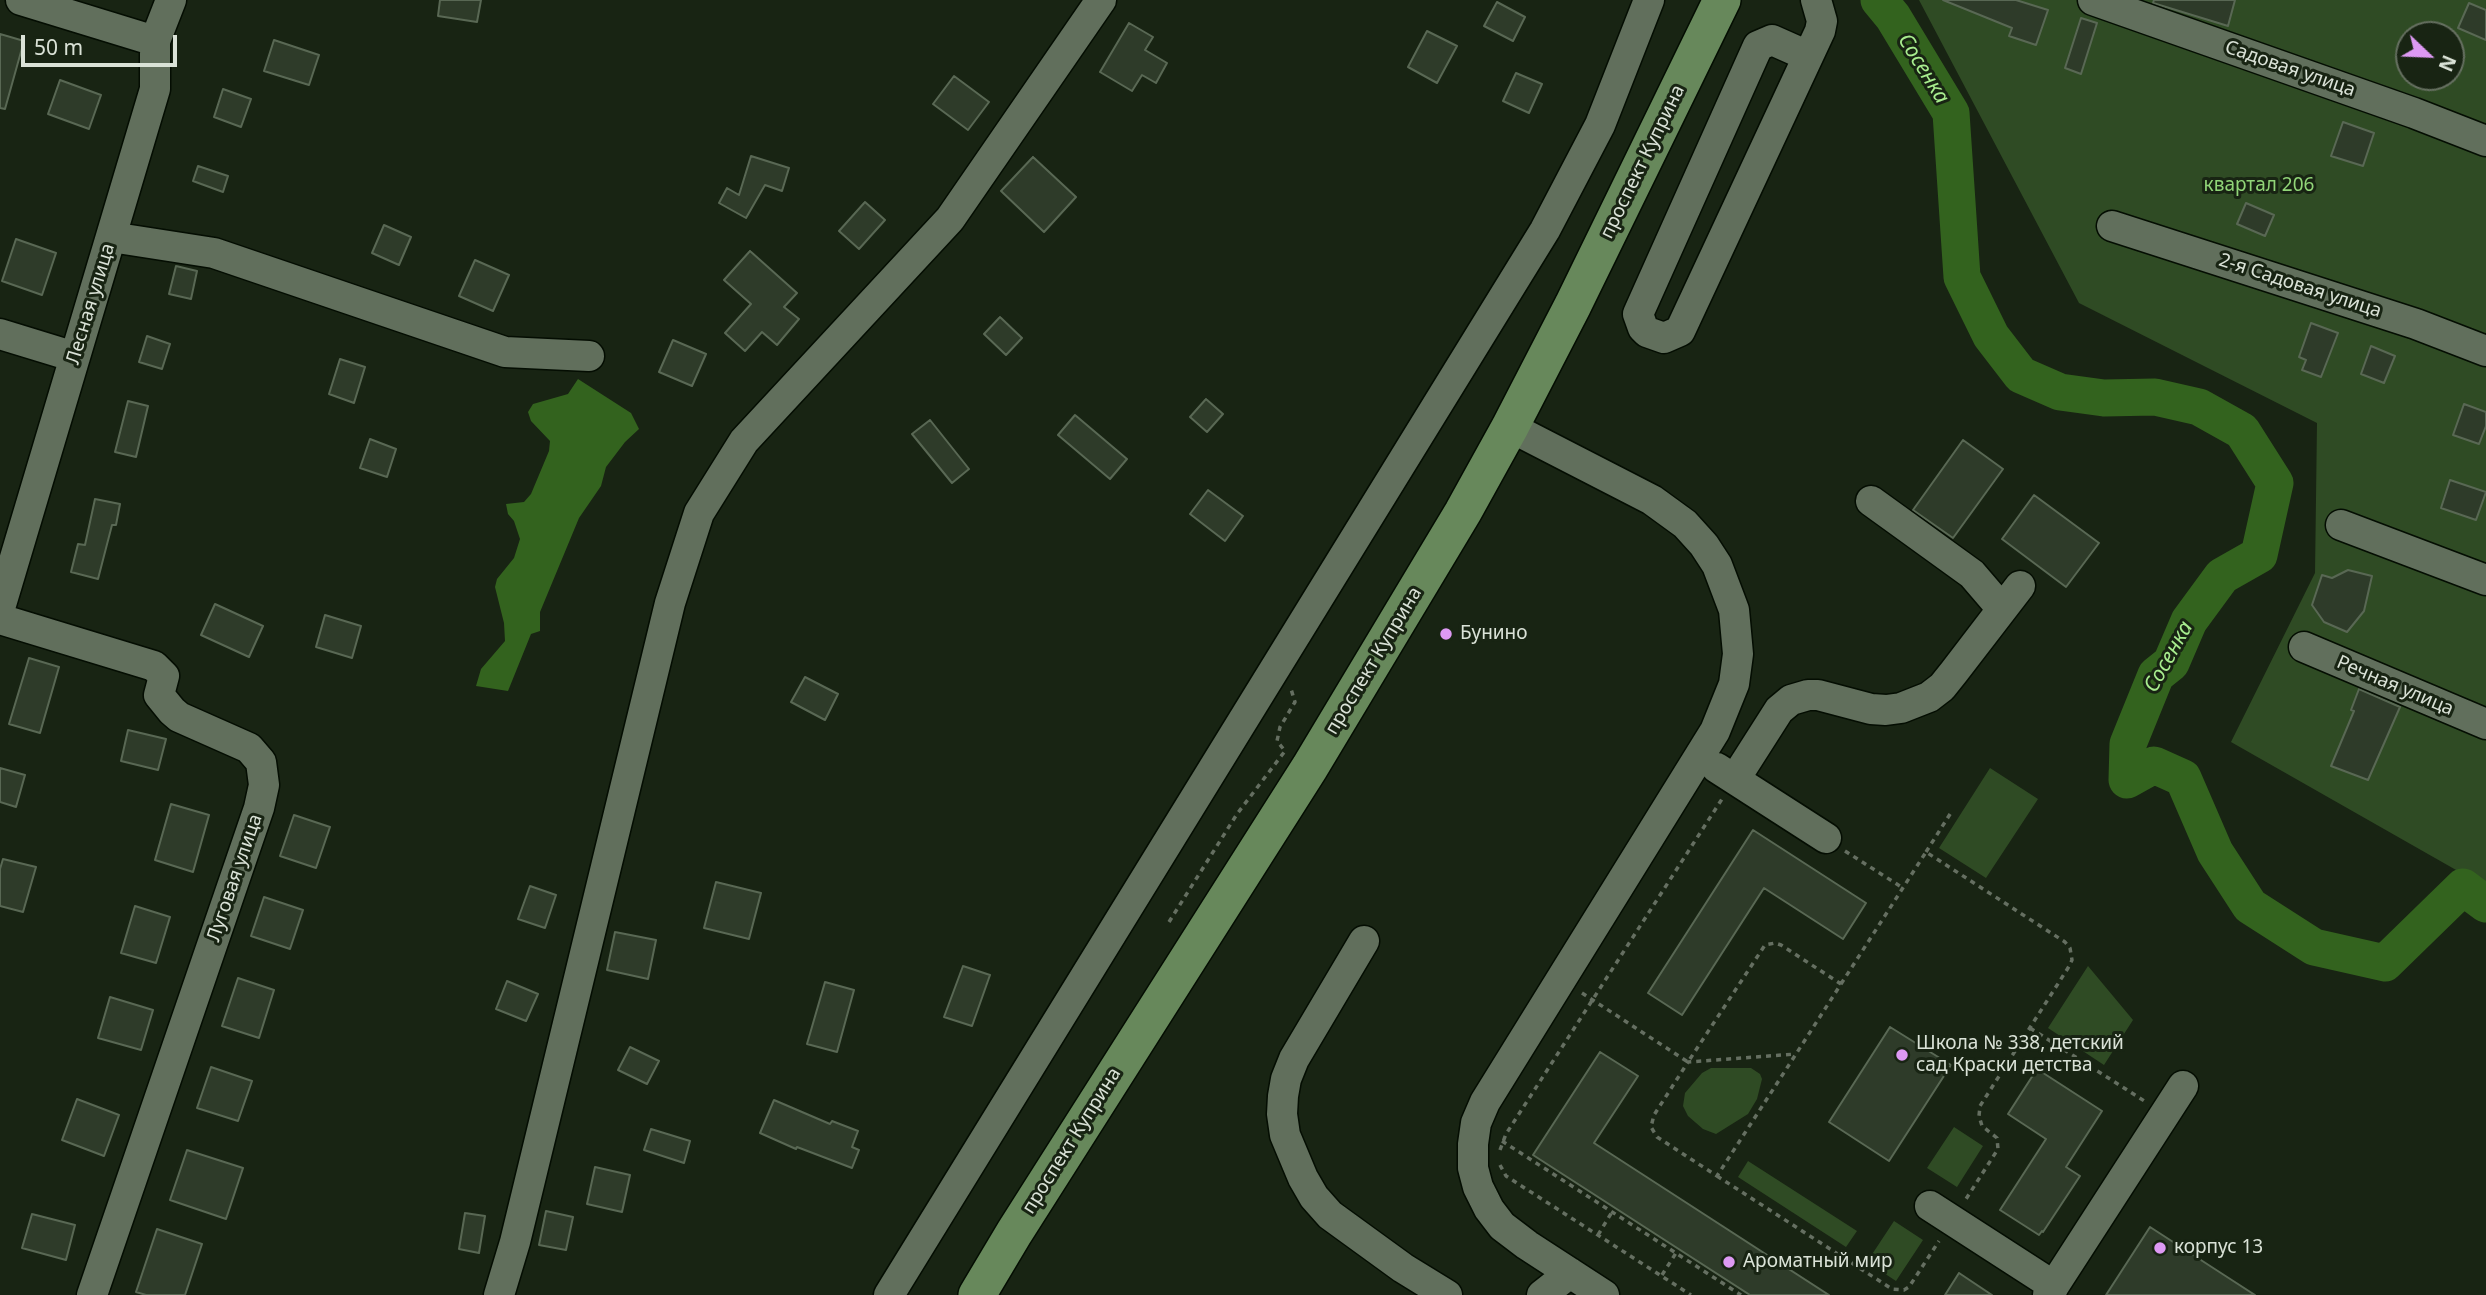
<!DOCTYPE html>
<meta charset="utf-8">
<style>
body{margin:0}
#map{position:relative;width:2486px;height:1295px;overflow:hidden;background:#182413;font-family:"Noto Sans",sans-serif}
canvas{display:block}
.north{position:absolute;left:2395px;top:21px;width:70px;height:70px;box-sizing:border-box;background:#182413;border:2px solid #667061;border-radius:50%;rotate:113deg;font-size:19px;font-weight:700;line-height:28px;text-align:center;color:#dae2d7}
.north::after{content:'';display:block;margin:auto;width:24px;height:32px;background:#dd99f3;clip-path:polygon(50% 0,100% 100%,50% 72%,0 100%)}
.scale{position:absolute;left:21px;top:35px;width:156px;height:32px;box-sizing:border-box;border:4px solid #dae2d7;border-top:0;padding-left:9px;font-size:21px;line-height:24px;white-space:nowrap;color:#dae2d7;-webkit-text-stroke:5px #182413;paint-order:stroke}
</style>
<div id="map">
<canvas width="2486" height="1295"></canvas>
<div class="north">N</div>
<div class="scale">50 m</div>
</div>
<script>
const ctx = document.querySelector('canvas').getContext('2d');
ctx.lineJoin = 'round';
function fillPath(path, color) { ctx.fillStyle = color; ctx.fill(path, 'evenodd'); }
const poly = rows => new Path2D(rows.map(r => 'M' + r).join(''));
function trace(path, color, width, dash) { ctx.strokeStyle = color; ctx.lineWidth = width; ctx.lineCap = dash ? 'butt' : 'round'; ctx.setLineDash(dash || []); ctx.stroke(path); }
function label(font, color, halo, rows, align = 'center') {
  ctx.font = font + ' "Noto Sans",sans-serif'; ctx.lineWidth = 6; ctx.setLineDash([]); ctx.textBaseline = 'middle'; ctx.strokeStyle = halo; ctx.fillStyle = color; for (const [text, x, y, turn = 0] of rows) {
    ctx.save(); ctx.translate(x, y); ctx.rotate((+turn || 0) * Math.PI / 180); ctx.textAlign = isNaN(turn) ? turn : align; if (halo) ctx.strokeText(text, 0, 0); ctx.fillText(text, 0, 0); ctx.restore();
  }
}
const green = poly([
 [1919,0,2486,0,2486,887,2231,742,2315,573,2317,423,2079,303],
 [2409,35,2451,35,2451,77,2409,77],
 [1990,768,2038,799,1986,878,1939,848],
 [2088,966,2133,1020,2104,1065,2048,1028],
 [1751,1068,1760,1074,1762,1079,1757,1099,1748,1114,1716,1134,1703,1129,1688,1116,1683,1106,1685,1093,1702,1073,1711,1068],
 [1954,1127,1983,1146,1957,1187,1927,1168],
 [1748,1161,1857,1231,1846,1247,1738,1177],
 [1894,1221,1923,1240,1896,1281,1867,1262]
]);
const water = poly([
 [578,379,631,413,639,429,625,442,606,467,601,486,579,518,540,612,540,631,531,634,508,691,476,686,481,669,505,641,504,623,495,587,497,579,514,558,520,539,514,521,508,514,506,504,524,502,531,494,549,451,550,441,531,421,528,412,533,404,568,394]
]);
const river = poly([
 [1879,0,1893,17,1951,113,1962,277,1991,336,2021,375,2060,392,2104,398,2155,397,2199,407,2242,431,2275,483,2259,555,2222,576,2189,621,2171,663,2156,675,2128,744,2127,780,2154,765,2183,778,2215,852,2250,906,2314,947,2385,963,2463,887,2486,904]
]);
const building = poly([
 [440,0,481,0,477,22,438,16,440,0],
 [1943,0,2016,0,2048,10,2036,45,2009,36,2012,28,1943,0],
 [2154,0,2235,0,2228,26,2153,3,2154,0],
 [1497,2,1525,17,1513,41,1484,26,1497,2],
 [2469,3,2486,10,2486,40,2458,28,2469,3],
 [2081,18,2097,23,2081,74,2065,68,2081,18],
 [1129,23,1153,37,1145,50,1167,63,1156,83,1142,75,1132,91,1100,72,1129,23],
 [1427,31,1457,46,1437,83,1408,67,1427,31],
 [0,34,24,41,5,109,0,108,0,34],
 [274,40,319,55,309,85,264,71,274,40],
 [1516,73,1542,84,1529,113,1503,101,1516,73],
 [954,76,989,102,968,130,933,104,954,76],
 [60,80,101,95,89,129,48,114,60,80],
 [223,89,251,99,241,127,214,117,223,89],
 [2343,122,2374,133,2363,166,2331,156,2343,122],
 [751,156,789,168,782,191,765,185,746,218,719,203,727,188,739,195,751,156],
 [1033,157,1076,197,1044,232,1001,191,1033,157],
 [198,166,228,176,223,192,193,181,198,166],
 [865,202,885,220,859,249,839,231,865,202],
 [2246,203,2274,215,2265,236,2237,224,2246,203],
 [384,225,411,237,399,265,372,253,384,225],
 [16,239,56,253,42,295,2,281,16,239],
 [750,251,797,293,784,307,799,319,777,345,762,332,745,351,725,333,751,304,724,280,750,251],
 [475,260,509,275,493,311,459,296,475,260],
 [176,266,197,271,191,299,169,294,176,266],
 [1000,317,1022,338,1006,355,984,334,1000,317],
 [2311,323,2338,333,2321,377,2302,370,2306,360,2299,357,2311,323],
 [147,336,170,344,162,369,139,362,147,336],
 [673,340,706,354,692,386,659,372,673,340],
 [2371,346,2395,356,2384,383,2361,374,2371,346],
 [340,359,365,367,354,403,329,394,340,359],
 [1206,399,1223,414,1207,432,1190,417,1206,399],
 [128,401,148,406,136,457,115,452,128,401],
 [2464,404,2486,412,2486,426,2479,444,2453,435,2464,404],
 [1075,415,1127,459,1110,479,1058,435,1075,415],
 [930,420,969,469,952,483,912,434,930,420],
 [370,439,396,449,387,477,360,468,370,439],
 [1963,440,2003,469,1953,538,1913,510,1963,440],
 [2450,480,2486,492,2476,520,2441,508,2450,480],
 [1208,490,1243,516,1225,541,1190,514,1208,490],
 [2034,495,2099,543,2066,587,2002,539,2034,495],
 [95,499,120,504,116,525,112,525,98,579,71,572,78,544,85,545,95,499],
 [2348,570,2372,576,2364,611,2347,632,2324,622,2312,605,2322,575,2332,578,2348,570],
 [215,604,263,626,249,657,201,635,215,604],
 [325,615,361,626,352,658,316,647,325,615],
 [29,658,59,667,40,733,9,724,29,658],
 [805,677,838,694,825,720,791,702,805,677],
 [2359,689,2400,707,2368,780,2331,766,2354,711,2351,710,2359,689],
 [128,730,166,739,158,770,121,761,128,730],
 [0,768,25,775,16,807,0,802,0,768],
 [171,804,209,815,193,872,155,860,171,804],
 [294,815,330,827,316,868,280,856,294,815],
 [1753,830,1866,903,1843,939,1764,888,1682,1015,1648,993,1753,830],
 [3,859,36,867,23,912,0,906,0,869,3,859],
 [716,882,761,893,749,939,704,928,716,882],
 [530,886,556,895,545,928,518,919,530,886],
 [264,897,303,910,290,949,251,936,264,897],
 [135,906,170,917,156,963,121,953,135,906],
 [615,932,656,940,648,979,607,970,615,932],
 [963,966,990,975,972,1026,944,1017,963,966],
 [238,978,274,990,259,1038,222,1026,238,978],
 [507,981,538,994,526,1021,496,1009,507,981],
 [825,982,854,990,837,1052,807,1044,825,982],
 [110,997,153,1010,141,1050,98,1038,110,997],
 [1890,1027,1951,1065,1889,1161,1829,1122,1890,1027],
 [630,1047,659,1061,647,1084,618,1070,630,1047],
 [1600,1052,1638,1076,1594,1143,1829,1295,1750,1295,1533,1155,1600,1052],
 [211,1067,252,1081,238,1121,197,1108,211,1067],
 [2037,1069,2102,1111,2066,1167,2080,1176,2043,1232,2042,1231,2039,1235,2000,1210,2046,1139,2008,1114,2037,1069],
 [77,1099,119,1115,104,1156,62,1140,77,1099],
 [774,1100,830,1124,832,1121,858,1131,852,1147,859,1150,852,1168,797,1147,796,1149,760,1133,774,1100],
 [651,1129,690,1141,684,1163,644,1150,651,1129],
 [187,1150,243,1168,226,1219,170,1200,187,1150],
 [595,1167,630,1175,622,1212,587,1204,595,1167],
 [546,1211,573,1217,566,1250,539,1245,546,1211],
 [465,1213,485,1216,479,1253,459,1249,465,1213],
 [32,1214,75,1225,66,1260,22,1248,32,1214],
 [2150,1227,2224,1275,2255,1295,2106,1295,2150,1227],
 [157,1229,202,1244,185,1295,146,1295,136,1292,157,1229],
 [1959,1273,1992,1295,1945,1295,1959,1273]
]);
const path = poly([
 [1845,851,1903,888],
 [1926,852,1952,811],
 [1169,922,1237,814,1285,751,1277,741,1280,727,1295,702,1291,689],
 [1841,984,1926,852,2065,942,2070,948,2072,960,2068,968,1980,1106,1979,1116,1982,1126,1997,1138,1998,1149,1966,1199],
 [1582,993,1688,1062,1765,945,1775,943,1781,945,1841,984,1796,1054,1717,1176,1657,1137,1651,1127,1654,1115,1688,1062,1796,1054],
 [2030,1028,2146,1102],
 [1502,1141,1741,1295],
 [1500,1150,1506,1134,1722,799],
 [1500,1165,1506,1176,1691,1295],
 [1717,1176,1892,1289,1904,1290,1909,1287,1939,1241],
 [1598,1235,1612,1212],
 [1662,1275,1676,1253]
]);
const minor = poly([
 [21,0,155,41],
 [2093,0,2414,113,2486,141],
 [1808,56,1772,40,1758,46,1638,314,1643,328,1647,332,1664,338,1680,331,1820,31,1822,21,1816,0],
 [2112,226,2416,324,2486,351],
 [111,237,214,253,505,352,589,356],
 [0,334,75,357],
 [1510,427,1652,500,1685,524,1704,545,1717,565,1734,610,1738,654,1734,684,1715,731,1485,1102,1476,1123,1473,1144,1473,1168,1478,1187,1489,1209,1502,1226,1527,1245,1604,1295],
 [1871,501,1972,574,2002,609],
 [2341,525,2486,580],
 [0,608,155,89,155,41,171,0],
 [0,619,154,666,164,676,159,695,172,711,179,717,249,748,261,762,264,785,259,808,92,1295],
 [2304,647,2486,724],
 [1717,768,1826,838],
 [1735,779,1779,710,1791,700,1808,695,1818,695,1871,709,1886,710,1901,708,1929,697,1942,687,1954,672,2020,586],
 [1364,941,1294,1059,1286,1079,1283,1096,1282,1114,1285,1135,1303,1178,1314,1197,1330,1215,1403,1268,1447,1295],
 [1930,1206,2054,1286],
 [499,1295,515,1242,670,603,699,513,744,441,950,219,1101,0],
 [889,1295,1545,230,1600,125,1649,0],
 [1542,1295,1570,1273],
 [2048,1295,2183,1086]
]);
const major = poly([
 [977,1295,1014,1233,1310,767,1463,512,1510,427,1573,305,1722,0]
]);
const markers = [
 [1446,634,7,"#dd99f3"],
 [1902,1055,7,"#dd99f3"],
 [2160,1248,7,"#dd99f3"],
 [1729,1262,7,"#dd99f3"]
];
const streetNames = [
 ["Садовая улица",2290,69,19],
 ["проспект Куприна",1643,162,-64],
 ["2-я Садовая улица",2300,286,18],
 ["Лесная улица",91,304,-73],
 ["проспект Куприна",1374,661,-59],
 ["Речная улица",2395,686,23],
 ["Луговая улица",235,878,-71],
 ["проспект Куприна",1072,1141,-58]
];
const parkNames = [
 ["квартал 206",2259,186]
];
const poiNames = [
 ["Бунино",1460,634],
 ["Школа № 338, детский",1916,1044],
 ["сад Краски детства",1916,1066],
 ["корпус 13",2174,1248],
 ["Ароматный мир",1743,1262]
];
const waterNames = [
 ["Сосенка",1923,69,58],
 ["Сосенка",2169,657,-61]
];
fillPath(green, '#2f4b24');
fillPath(water, '#33631e');
trace(river, '#33631e', 37);
fillPath(building, '#2e3b29');
trace(building, '#596854', 2);
trace(minor, '#040d02', 33);
trace(major, '#040d02', 40);
trace(path, '#656f61', 3.5, [5, 5]);
trace(minor, '#616f5c', 30);
trace(major, '#67885b', 37);
for (const [x, y, r, color] of markers) { const dot = new Path2D(); dot.arc(x, y, r, 0, 2 * Math.PI); ctx.fillStyle = color; ctx.fill(dot); trace(dot, '#182413', 2.5); }
label('19px', '#dae2d7', '#182413', streetNames);
label('19px', '#91d578', '#182413', parkNames);
label('19px', '#dae2d7', '#182413', poiNames, 'left');
label('italic 21px', '#a8ed8e', '#182413', waterNames);
</script>
